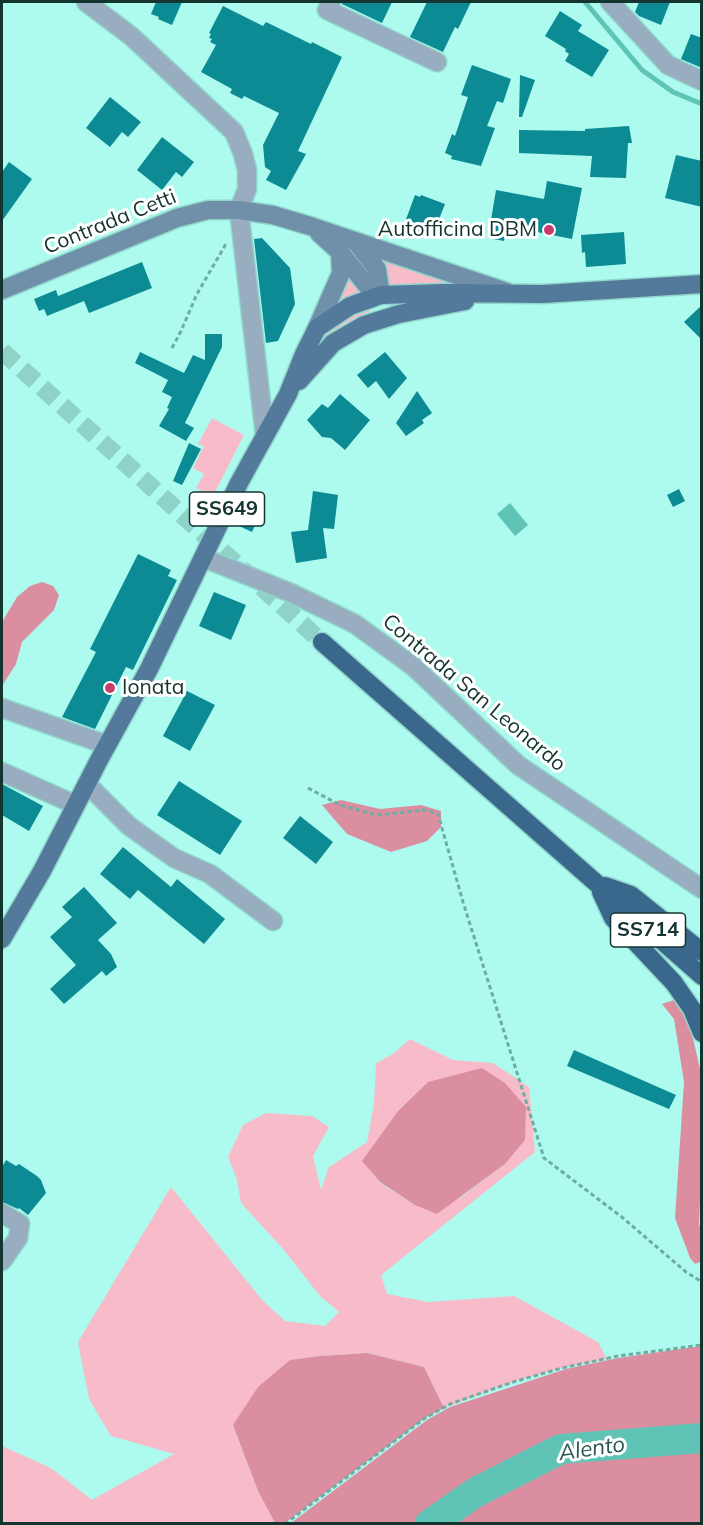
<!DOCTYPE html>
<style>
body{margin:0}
#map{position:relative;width:703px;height:1525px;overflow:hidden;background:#adfaee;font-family:Mulish,sans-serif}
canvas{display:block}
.frame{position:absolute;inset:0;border:3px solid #14342f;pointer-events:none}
</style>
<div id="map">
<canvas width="703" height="1525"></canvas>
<div class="frame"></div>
</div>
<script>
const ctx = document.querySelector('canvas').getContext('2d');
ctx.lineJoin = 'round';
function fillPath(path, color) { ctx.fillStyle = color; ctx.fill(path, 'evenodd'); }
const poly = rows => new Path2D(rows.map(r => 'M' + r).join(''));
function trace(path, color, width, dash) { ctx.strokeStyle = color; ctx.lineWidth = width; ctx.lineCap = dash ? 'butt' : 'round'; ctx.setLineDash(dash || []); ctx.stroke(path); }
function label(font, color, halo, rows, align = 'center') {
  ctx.font = font + ' Mulish,sans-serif'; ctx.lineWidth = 6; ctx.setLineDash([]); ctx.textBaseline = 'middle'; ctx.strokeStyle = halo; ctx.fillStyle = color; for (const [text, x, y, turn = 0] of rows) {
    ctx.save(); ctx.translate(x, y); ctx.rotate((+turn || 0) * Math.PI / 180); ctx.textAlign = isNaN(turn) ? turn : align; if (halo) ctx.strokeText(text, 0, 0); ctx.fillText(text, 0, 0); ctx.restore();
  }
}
const green = poly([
 [373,250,446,280,446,282,444,283,387,285],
 [347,271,365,293,337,306],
 [375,305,370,311,342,325,318,346,319,338,333,323],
 [212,418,244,435,213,496,196,488,204,474,193,468,204,446,198,444],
 [410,1039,453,1060,493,1063,529,1087,535,1152,381,1275,387,1294,428,1302,514,1296,598,1342,607,1359,562,1368,513,1382,444,1408,424,1367,367,1353,320,1356,291,1360,233,1425,258,1491,275,1523,2,1524,2,1446,51,1468,92,1500,174,1454,111,1436,89,1399,78,1342,171,1187,263,1301,285,1321,325,1326,339,1312,320,1296,284,1250,241,1203,237,1180,228,1157,243,1125,266,1113,312,1116,329,1127,313,1156,321,1190,329,1167,367,1142,374,1104,376,1063,393,1054],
 [428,1082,525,1140,505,1164,460,1198,415,1205,380,1183,363,1161,398,1111]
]);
const forest = poly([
 [42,582,53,586,59,595,54,610,22,642,16,664,2,686,2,622,17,597,30,586],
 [341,800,380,809,421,805,441,811,441,827,427,841,391,852,347,834,322,805],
 [677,999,687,1013,701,1073,702,1153,699,1224,701,1230,702,1261,695,1264,690,1258,675,1218,684,1082,674,1019,662,1004],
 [482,1068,505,1083,526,1107,525,1140,505,1164,437,1214,415,1205,380,1182,362,1161,398,1111,428,1082],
 [701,1346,701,1437,561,1448,476,1492,429,1523,291,1523,427,1420,450,1407,566,1369,618,1358],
 [367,1353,424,1367,444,1408,425,1418,285,1523,275,1523,258,1491,233,1425,258,1387,290,1360,320,1356],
 [701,1439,701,1523,431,1523,476,1493,561,1450]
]);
const water = poly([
 [510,503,528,525,515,536,497,514]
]);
const stream = poly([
 [585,2,642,70,673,92,702,104]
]);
const river = poly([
 [430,1524,476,1492,561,1449,702,1438]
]);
const building = poly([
 [156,2,182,2,172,25,158,19,159,17,151,14],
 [342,2,392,2,382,23,342,4],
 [427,2,471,2,458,29,455,27,443,52,410,37],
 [639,2,670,2,661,25,639,16,635,12],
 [223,6,263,26,266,22,311,44,312,42,342,57,298,151,306,154,286,190,266,180,271,171,265,167,263,145,279,113,244,96,242,99,230,93,232,89,201,72,216,45,210,42,212,39,209,38,211,34,209,33],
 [560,11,582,25,578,31,609,50,592,77,565,61,569,54,565,51,566,49,545,36],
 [691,34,702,38,702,68,681,59],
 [472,65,511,79,503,103,497,101,487,126,495,128,481,166,451,159,452,156,445,153,452,134,455,136,468,97,461,95],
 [520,75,535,80,522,117,519,117],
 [110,97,141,122,128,137,122,132,110,147,86,128],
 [629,126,632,143,628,143,626,178,590,177,592,156,519,153,519,130,585,131,585,129],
 [162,137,194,162,182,177,176,172,162,190,137,170],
 [676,155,702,161,702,207,665,198],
 [9,162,32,179,2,221,2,172],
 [547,181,582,188,572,239,537,232,538,228,508,222,504,241,488,238,496,190,544,199],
 [415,195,420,197,421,195,445,204,434,232,432,231,430,237,416,232,418,227,405,222],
 [624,232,626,264,586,267,585,252,582,253,581,235],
 [262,238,290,268,295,304,278,341,266,343,254,239],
 [142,262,152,288,89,313,84,301,47,316,44,309,39,311,34,299,56,290,58,296],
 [702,305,702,340,684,322],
 [205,334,222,334,222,347,185,423,194,428,186,441,159,426,169,409,167,408,172,397,162,392,168,380,135,363,140,352,184,373,193,355,205,360],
 [385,352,407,378,389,399,376,381,368,388,357,375],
 [417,391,432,413,422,420,424,423,406,436,396,423],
 [340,394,370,420,345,450,331,438,322,437,307,420,322,404,328,408],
 [189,443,201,449,182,485,173,481],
 [679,489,685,501,673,507,667,495],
 [313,491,338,495,334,529,323,528,327,558,296,563,291,532,308,530],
 [253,498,265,504,252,532,239,526],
 [138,554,171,570,168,576,177,580,133,670,126,667,95,729,62,717,96,652,90,649],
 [214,592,246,605,231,640,199,626],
 [187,691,215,705,190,751,163,736],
 [179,781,242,821,220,855,157,815],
 [2,784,43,806,29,831,2,815],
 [300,816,333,842,316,864,283,838],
 [123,847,171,887,177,879,225,919,204,944,138,890,130,899,100,874],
 [84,887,117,923,98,940,111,954,117,967,106,976,102,971,64,1004,50,989,76,965,50,937,72,917,62,907],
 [574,1050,676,1095,669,1109,567,1066],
 [6,1160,16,1166,19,1164,37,1176,41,1180,46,1193,28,1215,19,1208,18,1209,2,1202,2,1167]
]);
const highwayTunnel = poly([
 [2,351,322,642]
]);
const path = poly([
 [172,348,181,331,197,294,227,242],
 [308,788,340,805,377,815,425,810,438,814,463,902,544,1158,623,1218,686,1272,702,1282],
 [285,1524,425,1418,450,1404,513,1382,562,1368,618,1356,702,1345]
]);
const street = poly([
 [86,2,131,36,234,132,243,154,247,170,247,189,239,210,265,436],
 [331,2,327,10,437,62],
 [610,2,668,65,702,81],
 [204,558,291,593,355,624,414,667,518,765,702,889],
 [2,708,107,745],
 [2,772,76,805],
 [87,784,129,826,174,858,210,874,273,921],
 [2,1213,20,1224,18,1238,2,1261]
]);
const secondary = poly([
 [319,233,340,252,368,287,381,295],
 [356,242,377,269,381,295],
 [2,290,177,218,208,210,239,210,273,215,310,226,507,292],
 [317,328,341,273,340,252]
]);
const primary = poly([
 [299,381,333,343,364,325,399,314,465,301],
 [2,939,42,871,99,760,149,669,239,483,288,394,304,354,317,328,350,306,381,295,443,293,543,294,702,284]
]);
const highway = poly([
 [322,642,702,976],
 [605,886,631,895,702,952],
 [601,892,613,918,674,983,692,1009,702,1033]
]);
const markers = [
 [549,230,6,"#c83c6d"],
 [110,688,6,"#c83c6d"]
];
const shields = [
 [227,509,75],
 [648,930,75]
];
const shieldNames = [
 ["SS649",227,509],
 ["SS714",648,930]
];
const streetNames = [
 ["Contrada Cetti",110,222,-22],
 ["Contrada San Leonardo",474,693,40]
];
const poiNames = [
 ["Autofficina DBM",537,230],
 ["Ionata",122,688,"left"]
];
const waterNames = [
 ["Alento",592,1449,-8]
];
fillPath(green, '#f8bbc9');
fillPath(forest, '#dc8ea1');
fillPath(water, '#5fc4b6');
trace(stream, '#5fc4b6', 5);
trace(river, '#5fc4b6', 30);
fillPath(building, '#0c8b95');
trace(highwayTunnel, '#8ed2c8', 18, [18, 9]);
trace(street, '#91d6cc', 21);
trace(secondary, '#91d6cc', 21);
trace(primary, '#91d6cc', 21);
trace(highway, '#91d6cc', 21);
trace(path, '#70aca2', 3, [4.5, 3]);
trace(street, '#98adbf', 18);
trace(secondary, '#7090aa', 18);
trace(primary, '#537a9a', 18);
trace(highway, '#39688c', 18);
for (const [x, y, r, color] of markers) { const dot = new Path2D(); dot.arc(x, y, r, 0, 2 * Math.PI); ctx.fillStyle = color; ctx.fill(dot); trace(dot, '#fff', 2); }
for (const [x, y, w] of shields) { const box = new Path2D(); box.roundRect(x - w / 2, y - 17, w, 34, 4.5); ctx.fillStyle = '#fff'; ctx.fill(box); trace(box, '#14342f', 1.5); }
label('bold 20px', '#14342f', null, shieldNames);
label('21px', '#14342f', '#fff', streetNames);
label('21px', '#14342f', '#fff', poiNames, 'right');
label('italic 22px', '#295650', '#fff', waterNames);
</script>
